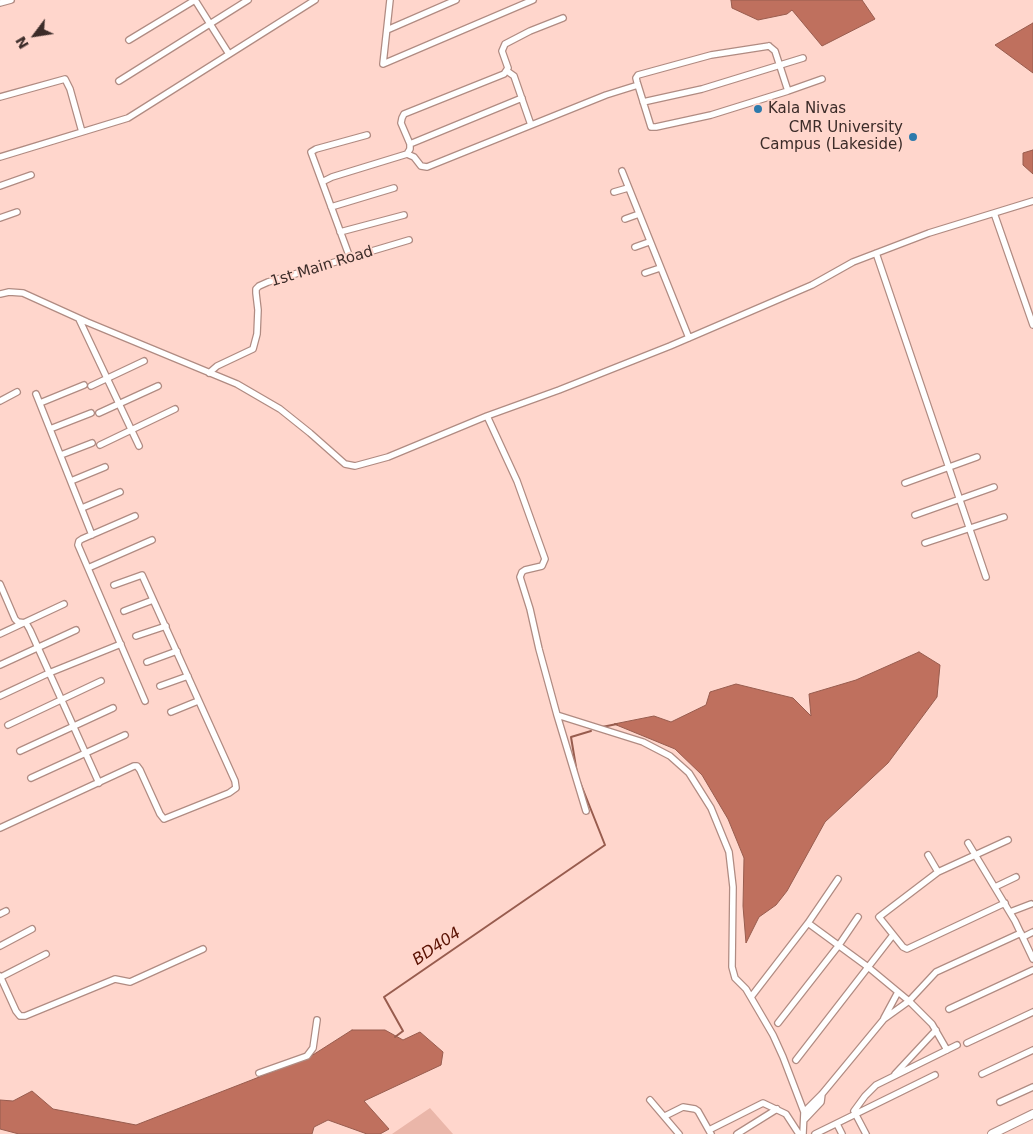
<!DOCTYPE html>
<style>
body{margin:0}
#map{position:relative;width:1033px;height:1134px;overflow:hidden;background:#ffd6cc;font-family:"DejaVu Sans",sans-serif}
canvas{display:block}
.north{position:absolute;left:10px;top:10px;width:50px;height:50px;-webkit-text-stroke:4px #ffd6cc;paint-order:stroke;rotate:239deg;font-size:14px;font-weight:700;line-height:20px;text-align:center;color:#3c2c29}
.north::after{content:'';display:block;margin:auto;width:18px;height:22px;background:#3c2c29;clip-path:polygon(50% 0,100% 100%,50% 72%,0 100%)}
</style>
<div id="map">
<canvas width="1033" height="1134"></canvas>
<div class="north">N</div>
</div>
<script>
const ctx = document.querySelector('canvas').getContext('2d');
ctx.lineJoin = 'round';
function fillPath(path, color) { ctx.fillStyle = color; ctx.fill(path, 'evenodd'); }
const poly = rows => new Path2D(rows.map(r => 'M' + r).join(''));
function trace(path, color, width, dash) { ctx.strokeStyle = color; ctx.lineWidth = width; ctx.lineCap = dash ? 'butt' : 'round'; ctx.setLineDash(dash || []); ctx.stroke(path); }
function label(font, color, halo, rows, align = 'center') {
  ctx.font = font + ' "DejaVu Sans",sans-serif'; ctx.lineWidth = 4; ctx.setLineDash([]); ctx.textBaseline = 'middle'; ctx.strokeStyle = halo; ctx.fillStyle = color; for (const [text, x, y, turn = 0] of rows) {
    ctx.save(); ctx.translate(x, y); ctx.rotate((+turn || 0) * Math.PI / 180); ctx.textAlign = isNaN(turn) ? turn : align; if (halo) ctx.strokeText(text, 0, 0); ctx.fillText(text, 0, 0); ctx.restore();
  }
}
const green = poly([
 [430,1108,453,1134,392,1134]
]);
const water = poly([
 [731,0,862,0,875,19,822,46,792,10,787,14,758,20,732,8,731,0],
 [1033,23,1033,73,995,45,1033,23],
 [1033,150,1033,174,1023,165,1023,153,1033,150],
 [919,652,940,665,937,697,888,763,825,822,787,891,776,905,759,917,746,943,743,906,744,858,728,819,702,775,675,749,614,724,654,716,671,722,706,705,710,692,736,684,793,698,811,716,809,694,856,680,919,652],
 [352,1030,385,1030,403,1040,420,1032,443,1052,441,1065,364,1101,389,1129,380,1134,367,1134,328,1120,314,1127,312,1134,19,1134,0,1129,0,1100,13,1101,32,1091,53,1109,136,1125,308,1058,352,1030]
]);
const stream = poly([
 [602,727,617,724],
 [577,773,571,737,591,731],
 [395,1037,403,1031,384,997,605,845,580,782]
]);
const minor = poly([
 [195,0,229,54],
 [390,0,383,64,533,0],
 [0,3,11,0],
 [387,30,456,0],
 [129,40,195,0],
 [769,46,775,51,788,91,711,115,656,127,651,127,637,82,636,78,638,75,711,55,769,46],
 [507,71,514,76,531,125],
 [119,81,248,0],
 [788,91,822,79],
 [0,97,65,79,70,89,82,132],
 [643,102,702,89,803,58],
 [410,144,522,98],
 [407,154,410,149,410,144,401,123,402,118,404,114,504,74,508,68,502,51,505,44,530,31,563,18],
 [0,157,128,118,315,0],
 [622,171,689,338],
 [322,182,332,177,407,154,414,157,421,166,427,167,606,95,638,85],
 [0,186,31,175],
 [614,192,628,188],
 [331,207,394,188],
 [994,213,1033,325],
 [0,218,17,212],
 [625,219,639,214],
 [340,232,404,215],
 [635,247,649,242],
 [876,253,986,577],
 [350,258,311,152,316,149,367,135],
 [645,273,660,268],
 [0,294,9,292,23,293,87,322,237,384,280,409,310,433,345,464,355,466,388,457,487,416,559,390,670,346,812,285,853,262,929,233,1033,201],
 [79,319,139,446],
 [209,373,217,366,253,349,257,334,258,310,256,293,256,289,259,286,268,282,409,240],
 [91,386,144,361],
 [36,394,92,535],
 [0,401,17,392],
 [40,403,84,385],
 [99,413,158,386],
 [487,416,517,481,545,559,542,566,525,570,522,572,520,577,530,609,539,649,557,715,586,811],
 [50,429,91,413],
 [100,445,175,409],
 [61,455,92,443],
 [71,481,105,467],
 [905,483,977,457],
 [82,508,120,492],
 [915,515,994,487],
 [135,516,82,539,79,541,78,545,145,701],
 [925,543,1004,517],
 [88,568,152,540],
 [0,584,15,619,18,622,26,623,30,630,99,783],
 [124,611,153,600],
 [0,634,64,604],
 [136,636,166,626],
 [147,662,177,651],
 [0,665,76,630],
 [160,686,188,676],
 [0,696,49,673,121,644],
 [171,712,198,701],
 [557,715,643,742,670,756,689,773,711,808,729,852,733,887,732,967,735,978,746,989,773,1035,783,1057,804,1112,803,1134],
 [8,725,101,681],
 [20,751,113,708],
 [31,778,125,735],
 [0,828,134,766,137,766,140,770,160,814,164,819,229,793,236,788,235,781,142,575,114,585],
 [968,843,1015,921,1033,959],
 [928,855,938,872],
 [995,887,1016,877],
 [1005,903,907,949,903,947,879,917,938,872,1008,840],
 [1010,912,1031,904],
 [0,914,6,911],
 [808,923,868,967,909,1001,932,1024,947,1050],
 [1023,937,1033,932],
 [0,946,32,929],
 [0,976,16,1011,20,1016,25,1016,115,979,130,982,203,949],
 [1,977,46,954],
 [751,997,808,923,838,879],
 [949,1009,1033,970],
 [884,1018,898,992],
 [778,1023,839,945,858,917],
 [967,1043,1033,1012],
 [796,1060,893,935],
 [259,1073,307,1056,313,1048,317,1020],
 [895,1074,936,1030],
 [982,1074,1033,1050],
 [650,1100,679,1134],
 [1000,1102,1033,1087],
 [854,1111,865,1096,876,1085,957,1045],
 [804,1112,822,1094,884,1019,909,1001,936,972,1021,933],
 [856,1115,866,1134],
 [665,1116,683,1107,695,1109,698,1111,711,1134],
 [804,1120,821,1102,822,1094],
 [837,1124,842,1134],
 [709,1130,763,1103,786,1114,799,1134],
 [737,1134,777,1109],
 [815,1134,935,1075]
]);
const tertiary = poly([
 [992,1134,1033,1114]
]);
const markers = [
 [758,109,5,"#2d7aac"],
 [913,137,5,"#2d7aac"]
];
const poiNames = [
 ["Kala Nivas",768,109],
 ["CMR University",903,128,"right"],
 ["Campus (Lakeside)",903,145,"right"]
];
const streetNames = [
 ["1st Main Road",322,267,-17]
];
const waterNames = [
 ["BD404",437,947,-34]
];
fillPath(green, '#eab6a9');
fillPath(water, '#bf705e');
trace(water, '#985c4e', 1);
trace(stream, '#985c4e', 2);
trace(minor, '#b08b82', 8);
trace(tertiary, '#b08b82', 10);
trace(minor, '#fff', 5.5);
trace(tertiary, '#fff', 8);
for (const [x, y, r, color] of markers) { const dot = new Path2D(); dot.arc(x, y, r, 0, 2 * Math.PI); ctx.fillStyle = color; ctx.fill(dot); trace(dot, '#ffd6cc', 2); }
label('15px', '#3c2c29', '#ffd6cc', poiNames, 'left');
label('15px', '#3c2c29', '#ffd6cc', streetNames);
label('italic 16px', '#5a1102', '#ffd6cc', waterNames);
</script>
